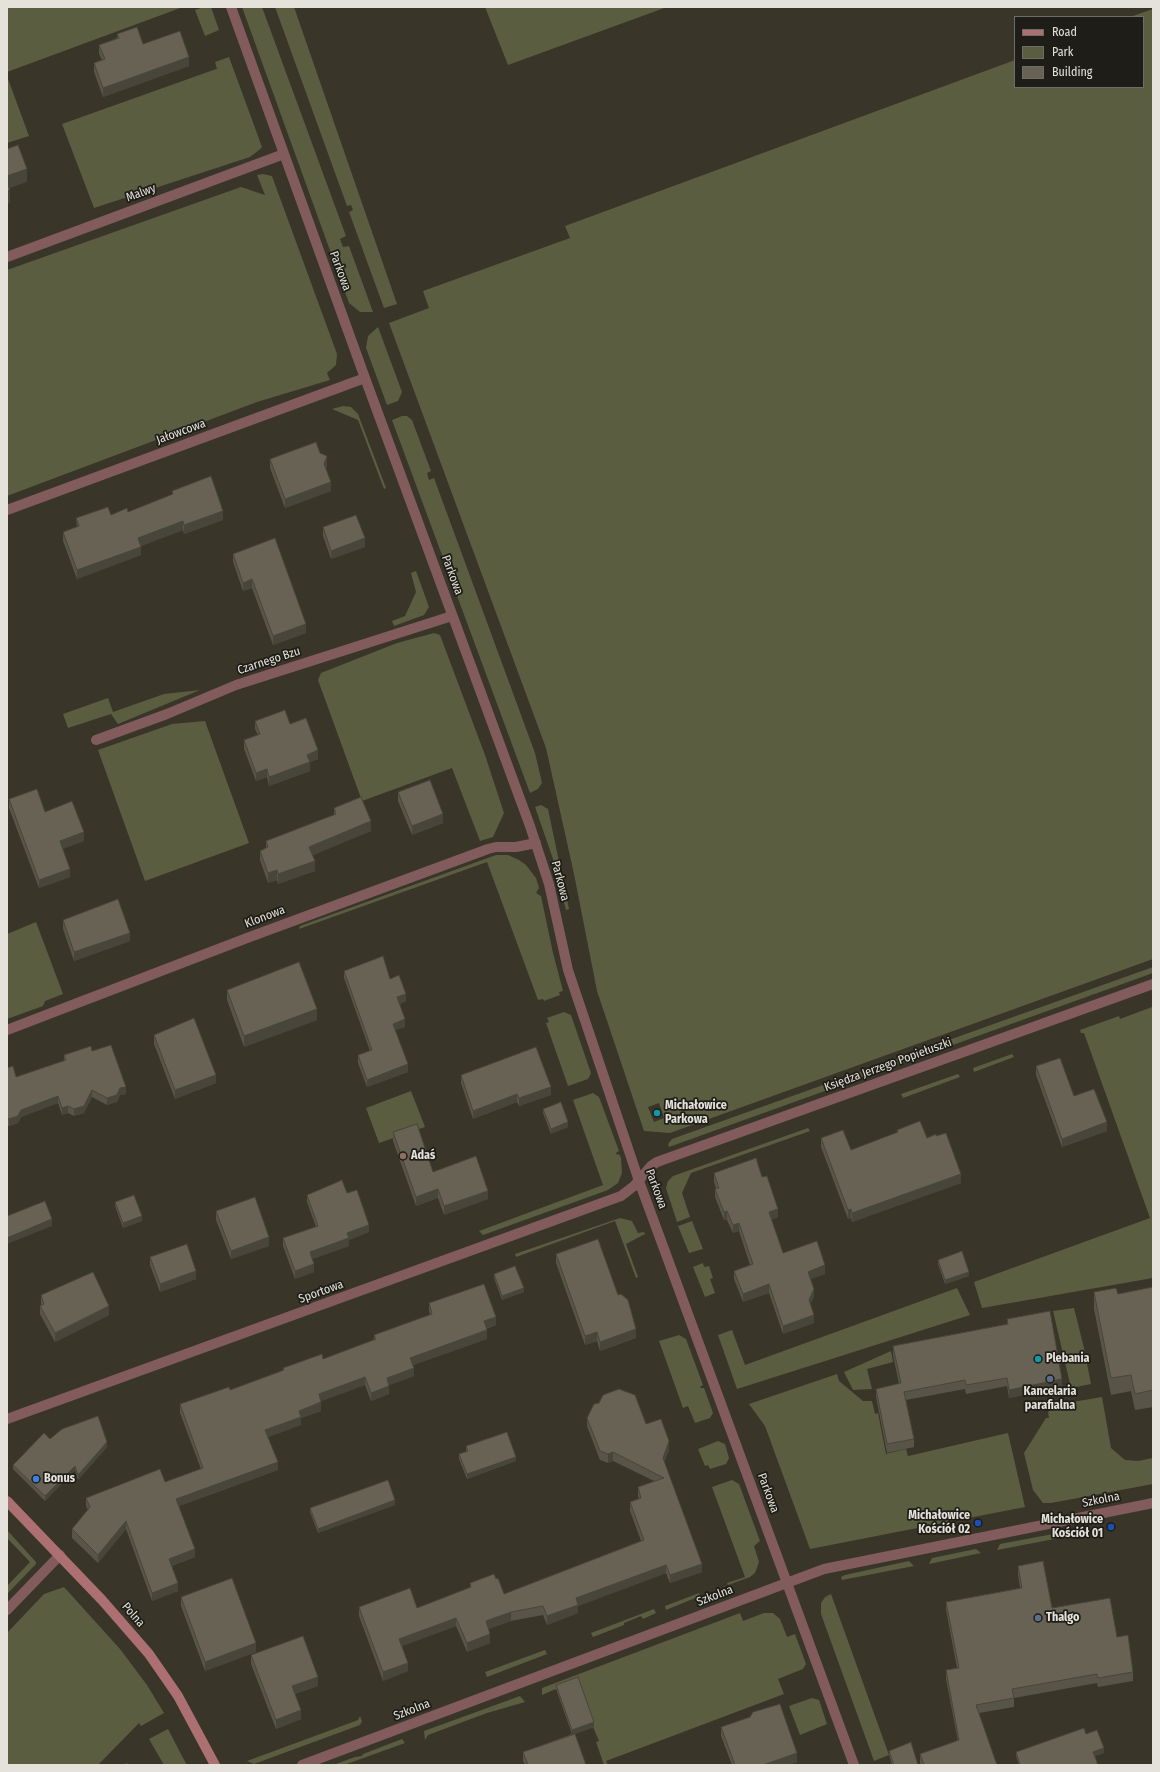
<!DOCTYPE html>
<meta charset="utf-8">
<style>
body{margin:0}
#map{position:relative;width:1160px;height:1772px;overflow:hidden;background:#393528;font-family:"Fira Sans Condensed",sans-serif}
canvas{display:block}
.frame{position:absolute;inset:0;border:8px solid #e4e2da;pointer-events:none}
.legend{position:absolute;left:1014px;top:16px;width:130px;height:72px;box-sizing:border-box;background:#1e1d17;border:1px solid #6d6c65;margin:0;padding:5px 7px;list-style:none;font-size:12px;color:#e4e2da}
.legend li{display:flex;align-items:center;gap:8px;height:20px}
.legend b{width:20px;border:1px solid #6d6c65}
</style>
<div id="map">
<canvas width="1160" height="1772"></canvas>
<div class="frame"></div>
<ul class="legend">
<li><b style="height:5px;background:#ac7072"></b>Road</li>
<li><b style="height:11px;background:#5b5d40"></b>Park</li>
<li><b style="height:11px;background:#676254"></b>Building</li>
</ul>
</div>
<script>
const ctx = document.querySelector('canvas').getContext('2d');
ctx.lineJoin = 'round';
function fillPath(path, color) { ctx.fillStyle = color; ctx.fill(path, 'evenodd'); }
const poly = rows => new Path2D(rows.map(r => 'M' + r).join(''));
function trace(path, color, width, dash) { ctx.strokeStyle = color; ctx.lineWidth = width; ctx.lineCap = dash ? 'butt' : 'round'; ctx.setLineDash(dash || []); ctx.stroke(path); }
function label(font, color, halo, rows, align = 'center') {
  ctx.font = font + ' "Fira Sans Condensed",sans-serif'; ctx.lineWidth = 3.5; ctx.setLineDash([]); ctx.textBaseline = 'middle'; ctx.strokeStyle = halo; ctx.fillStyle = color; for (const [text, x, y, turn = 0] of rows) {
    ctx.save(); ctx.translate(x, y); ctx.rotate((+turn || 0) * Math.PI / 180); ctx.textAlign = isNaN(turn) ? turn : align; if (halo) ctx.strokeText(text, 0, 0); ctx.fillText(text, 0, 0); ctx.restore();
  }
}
const green = poly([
 [7,7,183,7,7,72],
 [204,7,211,7,219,30,205,36,195,10],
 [242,7,262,7,346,236,340,239,343,247,349,246,373,312,360,312,349,303],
 [275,7,294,7,397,304,384,308,349,212,353,210,351,205,347,206],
 [485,7,667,7,508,65],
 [1153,9,1153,959,670,1133,644,1131,597,991,574,874,546,748,389,323,429,308,423,291,570,238,565,226,1015,60,1015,87,1143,87,1143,17,1130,17],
 [659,1103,664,1118,654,1122,648,1107],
 [229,57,262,147,259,150,250,157,94,208,62,124,219,68,217,69,215,62],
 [7,76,29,136,7,143],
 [263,174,272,176,337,354,336,365,327,373,330,380,257,402,7,496,7,270,241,187,265,195,257,175],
 [378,327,402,392,398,401,387,405,366,348,368,336],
 [343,406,351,407,358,414,386,488,384,489,358,420,332,409],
 [402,416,407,416,412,420,431,471,427,473,429,480,434,478,535,753,542,783,538,789,530,793,392,420],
 [416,571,429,607,424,615,394,626,392,621,405,616,416,592,411,573],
 [434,633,440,635,485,755,504,813,493,837,480,841,452,768,362,801,318,680,321,673,397,643],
 [200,690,118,724,111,714,68,728,63,714,108,698,113,712,164,694],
 [205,721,249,843,145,881,98,750,172,724],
 [541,805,548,809,569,909,566,910,553,859,535,807],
 [496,855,508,855,519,860,526,865,536,878,539,888,536,893,541,896,553,953,563,991,559,992,560,995,544,1001,543,999,538,1000,487,862,299,929,300,926],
 [36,922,63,994,45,1001,43,1006,7,1019,7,934],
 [1153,967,1153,973,669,1147,668,1144,672,1139],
 [1152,1007,1153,1278,982,1308,974,1282,1150,1218,1084,1033,1081,1033,1080,1030,1119,1016,1120,1019],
 [564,1012,571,1015,591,1073,588,1079,568,1086,546,1023,549,1022,547,1018],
 [1012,1054,1014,1057,974,1072,973,1068],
 [958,1074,960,1077,903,1098,901,1094],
 [411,1091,425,1127,379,1143,366,1108],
 [593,1093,599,1097,619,1151,616,1153,617,1155,619,1154,621,1158,622,1173,618,1183,608,1190,483,1235,479,1231,603,1185,573,1100],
 [808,1128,810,1131,691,1173,682,1193,690,1217,677,1222,666,1188,668,1181,673,1176],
 [620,1218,632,1221,638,1233,644,1232,645,1234,626,1244,638,1277,636,1278,615,1221,516,1257,515,1254],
 [692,1221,703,1249,689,1253,678,1226],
 [703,1263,704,1267,709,1266,713,1278,710,1279,715,1293,705,1297,693,1267],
 [957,1288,970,1315,737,1389,718,1335,732,1330,745,1365],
 [1074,1308,1084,1348,1091,1384,1071,1388,1053,1311],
 [679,1335,686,1339,703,1385,700,1387,701,1388,704,1388,713,1413,710,1418,695,1423,688,1406,683,1408,659,1341],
 [891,1351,893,1362,867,1369,872,1389,853,1390,844,1372],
 [837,1374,839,1381,863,1401,872,1401,875,1414,878,1413,886,1454,906,1449,908,1456,1008,1433,1025,1507,810,1549,765,1426,749,1404],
 [1102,1397,1111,1448,1125,1460,1138,1461,1153,1458,1153,1484,1051,1503,1043,1503,1033,1490,1024,1453,1046,1418,1049,1418,1048,1412,1055,1405],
 [718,1441,725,1444,729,1458,726,1464,710,1469,708,1465,705,1466,698,1449],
 [732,1480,739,1484,760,1541,754,1546,759,1562,755,1573,750,1577,728,1585,727,1583,745,1577,712,1487],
 [7,1530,36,1562,36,1564,7,1594,7,1586,30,1562,7,1538],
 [1069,1531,1070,1536,997,1550,1000,1544],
 [976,1549,981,1553,929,1564,932,1558],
 [909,1561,914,1566,842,1580,841,1577,845,1575],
 [64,1587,120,1649,147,1685,164,1713,141,1726,139,1723,98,1765,7,1765,7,1633,44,1594],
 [699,1593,700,1596,666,1610,665,1606],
 [831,1594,889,1755,874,1761,821,1614,821,1603,825,1597],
 [654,1609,656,1613,643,1619,641,1616,624,1623,624,1625,593,1637,591,1633],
 [740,1613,743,1621,764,1613,773,1613,780,1619,787,1637,795,1634,806,1664,803,1669,778,1679,784,1694,606,1761,608,1765,604,1765,596,1742,599,1741,593,1727,594,1727,556,1689,542,1695,542,1688],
 [545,1650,547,1654,487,1677,485,1672],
 [520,1696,525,1702,487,1713,428,1735,425,1740,424,1731],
 [812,1698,819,1700,827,1724,800,1735,789,1706],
 [360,1716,362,1721,360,1725,254,1764,247,1761,358,1720],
 [168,1729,183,1758,187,1765,164,1765,149,1739],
 [402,1739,405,1743,344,1765,333,1765,355,1757,362,1756,363,1754]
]);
const street = poly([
 [231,7,365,378,530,826,549,884,568,970,639,1181,854,1765],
 [7,257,284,154],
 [7,510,365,378],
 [96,740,167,714,236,685,452,616],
 [7,1030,247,938,488,849,496,847,516,847,536,843],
 [7,1419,621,1196,634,1186,651,1166,657,1162,1153,984],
 [7,1610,60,1555],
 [302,1765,824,1569,1153,1503]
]);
const secondary = poly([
 [7,1501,102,1600,149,1654,178,1696,215,1765]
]);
const wall = poly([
 [117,34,143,44,189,66,103,97,94,72,94,63,102,60,99,54,99,45,117,38],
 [320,453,327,465,326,469,331,491,285,508,270,468,270,459],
 [172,491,223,520,184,534,183,530,141,546,141,555,77,579,63,541,63,532,77,527,76,518,111,515,128,512,172,495],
 [323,527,365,547,331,559,323,536],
 [233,554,306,633,273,645,252,588,243,591,233,562],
 [255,721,290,724,318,759,310,762,310,771,269,786,267,777,256,781,244,749,244,740,258,735,255,729],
 [398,792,443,823,412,835,398,801],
 [9,799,45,812,84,841,62,849,70,877,39,888,9,808],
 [334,808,371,831,312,855,315,871,278,884,277,880,268,883,260,860,260,851,266,848,266,841,334,815],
 [63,920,130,941,74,961,63,929],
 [344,971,390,979,406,1001,400,1004,405,1027,395,1030,408,1072,367,1087,358,1063,358,1055,370,1051,344,978],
 [227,990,317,1020,244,1047,227,1000],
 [154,1035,216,1083,175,1099,154,1044],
 [92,1051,126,1094,120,1095,117,1102,107,1105,92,1097,84,1113,74,1116,68,1113,62,1115,58,1103,21,1117,18,1123,9,1126,7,1125,7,1068,16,1077,64,1061,64,1055],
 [1036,1066,1074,1096,1107,1131,1062,1147,1036,1075],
 [461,1075,551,1095,519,1106,517,1102,473,1119,461,1083],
 [543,1109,568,1127,551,1134,543,1113],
 [897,1130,927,1138,961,1183,852,1222,851,1218,848,1219,821,1147,821,1138,851,1150,897,1133],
 [393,1132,433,1172,488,1199,444,1215,438,1198,416,1206,393,1141],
 [714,1173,762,1177,778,1217,771,1220,783,1253,825,1274,810,1279,814,1297,810,1304,814,1323,783,1334,769,1293,743,1302,734,1279,734,1271,750,1265,739,1231,733,1233,727,1220,724,1220,715,1197,715,1189,716,1188,714,1182],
 [347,1193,369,1232,349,1240,349,1246,312,1259,314,1272,295,1279,283,1246,283,1238,316,1227,307,1202,307,1195],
 [115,1202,142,1221,123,1228,115,1206],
 [216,1211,269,1246,231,1259,216,1220],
 [556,1254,618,1295,636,1338,600,1351,597,1341,585,1345,556,1263],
 [150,1257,196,1279,160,1292,150,1265],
 [938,1260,969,1276,945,1284,938,1264],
 [494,1274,524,1292,502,1300,494,1278],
 [1153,1287,1153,1407,1135,1410,1131,1391,1111,1395,1094,1309,1094,1292,1118,1294],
 [41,1295,109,1315,55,1342,40,1314,40,1306,41,1305],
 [429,1303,496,1325,486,1329,487,1339,413,1365,414,1376,389,1385,389,1394,371,1401,365,1385,321,1401,321,1411,301,1418,301,1425,268,1437,278,1470,179,1506,195,1557,172,1566,178,1591,152,1601,126,1529,98,1563,72,1538,72,1529,88,1510,86,1506,86,1498,165,1482,201,1469,180,1413,180,1404,230,1390,283,1371,283,1368,323,1359,374,1340,374,1335,430,1315,429,1311],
 [1007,1319,1062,1387,1009,1398,1007,1386,966,1394,965,1389,906,1400,914,1439,914,1447,887,1453,876,1397,876,1389,899,1384,893,1355,893,1346,1007,1324],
 [587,1418,646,1424,669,1450,664,1462,702,1572,670,1583,666,1573,578,1606,578,1613,547,1625,543,1615,511,1621,488,1629,490,1643,467,1652,456,1626,402,1646,408,1671,383,1681,359,1616,359,1607,417,1608,470,1588,470,1583,496,1579,504,1594,641,1541,630,1511,630,1502,639,1499,638,1496,638,1487,654,1481,613,1461,608,1463,600,1460,587,1426],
 [50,1439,107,1447,78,1480,75,1470,45,1501,13,1469,13,1465],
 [466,1446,516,1461,467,1479,459,1459,459,1454,466,1452],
 [395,1505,318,1533,310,1512,310,1508],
 [1018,1566,1052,1608,1117,1637,1133,1672,1133,1681,1098,1687,1097,1683,1014,1698,1014,1707,979,1713,997,1765,921,1765,920,1763,920,1754,958,1741,946,1679,946,1670,957,1668,946,1610,946,1602,1020,1588,1018,1574],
 [181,1597,256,1652,205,1671,181,1606],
 [251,1655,318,1686,295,1694,301,1719,276,1729,251,1664],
 [556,1685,594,1727,575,1734,586,1765,525,1765,523,1761,523,1752,572,1734,556,1689],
 [721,1727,797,1762,788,1765,732,1765,721,1736],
 [1086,1734,1104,1753,1095,1756,1098,1765,1019,1765,1016,1756,1016,1752],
 [889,1751,918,1765,892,1765,889,1755]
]);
const shadedWall = poly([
 [189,57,189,66,103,97,103,88],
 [27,169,27,182,7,189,7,176],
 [10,190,10,203,7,204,7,191],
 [7,207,8,207,8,220,7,220],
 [327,456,327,465,324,473,324,464],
 [331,482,331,491,285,508,285,499],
 [223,511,223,520,184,534,184,525],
 [183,521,183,530,138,547,138,538],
 [365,538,365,547,331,559,331,551],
 [141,547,141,555,77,579,77,570],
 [252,579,252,588,243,591,243,583],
 [306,624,306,633,273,645,273,636],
 [318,750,318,759,307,763,307,755],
 [310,762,310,771,269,786,269,777],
 [267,769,267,777,256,781,256,773],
 [443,814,443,823,412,835,412,826],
 [371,821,371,831,309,857,309,847],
 [84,832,84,841,60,850,60,841],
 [315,861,315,871,278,884,278,874],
 [70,869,70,877,39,888,39,880],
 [277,870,277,880,268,883,268,873],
 [130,933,130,941,74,961,74,952],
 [406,994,406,1001,397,1005,397,997],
 [317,1009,317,1020,244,1047,244,1036],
 [405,1019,405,1027,393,1031,393,1024],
 [408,1064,408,1072,367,1087,367,1080],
 [216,1075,216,1083,175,1099,175,1090],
 [126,1087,126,1094,120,1095,117,1102,107,1105,107,1098,120,1088],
 [551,1087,551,1095,519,1106,519,1098],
 [92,1090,92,1097,84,1113,74,1116,74,1109],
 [517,1094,517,1102,473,1119,473,1111],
 [58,1096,58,1103,21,1117,18,1123,9,1126,9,1119,21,1110],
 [68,1106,68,1113,62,1115,62,1108],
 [568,1122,568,1127,551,1134,551,1129],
 [1107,1122,1107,1131,1062,1147,1062,1139],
 [961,1174,961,1183,852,1222,852,1213],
 [438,1189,438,1198,416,1206,416,1197],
 [488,1191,488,1199,444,1215,444,1206],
 [778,1209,778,1217,769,1221,769,1212],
 [851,1209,851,1218,848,1219,848,1210],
 [727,1211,727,1220,724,1220,724,1212],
 [142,1216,142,1221,123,1228,123,1223],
 [52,1219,52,1226,7,1244,7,1238],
 [739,1223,739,1231,733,1233,733,1225],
 [369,1225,369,1232,349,1240,349,1246,310,1260,310,1252,347,1233],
 [269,1237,269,1246,231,1259,231,1251],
 [314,1264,314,1272,295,1279,295,1271],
 [825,1265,825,1274,808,1280,808,1272],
 [196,1271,196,1279,160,1292,160,1284],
 [969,1272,969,1276,945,1284,945,1280],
 [769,1284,769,1293,743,1302,743,1294],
 [524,1288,524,1292,502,1300,502,1296],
 [814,1289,814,1297,809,1308,809,1300],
 [109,1306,109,1315,55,1342,55,1333],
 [814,1315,814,1323,783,1334,783,1326],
 [496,1317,496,1325,484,1329,484,1321],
 [636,1329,636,1338,600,1351,600,1342],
 [487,1330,487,1339,410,1366,410,1358],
 [597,1332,597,1341,585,1345,585,1336],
 [414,1368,414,1376,387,1386,387,1378],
 [365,1377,365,1385,319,1402,319,1394],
 [1062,1379,1062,1387,1009,1398,1009,1390],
 [389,1386,389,1394,371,1401,371,1393],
 [321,1402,321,1411,301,1418,301,1425,265,1438,265,1430,299,1411],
 [669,1441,669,1450,663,1466,663,1458],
 [107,1442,107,1447,78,1480,78,1475],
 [613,1452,613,1461,608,1463,608,1454],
 [516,1457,516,1461,467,1479,467,1474],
 [278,1462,278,1470,176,1507,176,1499],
 [75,1466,75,1470,45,1501,45,1496],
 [395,1500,395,1505,318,1533,318,1529],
 [126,1521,126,1529,98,1563,98,1555],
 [195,1549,195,1557,169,1567,169,1559],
 [702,1564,702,1572,670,1583,670,1575],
 [666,1565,666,1573,578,1606,578,1613,547,1625,547,1616,576,1598],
 [178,1583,178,1591,152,1601,152,1593],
 [511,1612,511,1621,486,1630,486,1621],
 [456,1618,456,1626,399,1647,399,1639],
 [490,1634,490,1643,467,1652,467,1643],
 [256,1643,256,1652,205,1671,205,1662],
 [408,1663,408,1671,383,1681,383,1672],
 [318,1677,318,1686,292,1695,292,1686],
 [301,1710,301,1719,276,1729,276,1720],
 [594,1722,594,1727,572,1735,572,1730],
 [1104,1748,1104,1753,1093,1756,1093,1752],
 [797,1753,797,1762,788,1765,763,1765]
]);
const building = poly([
 [137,27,143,44,180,31,189,57,103,88,94,63,105,59,99,45,119,38,117,34,137,27],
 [18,145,27,169,7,176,7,149,18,145],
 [7,182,10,190,7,191,7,182],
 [316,442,320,453,327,456,324,464,331,482,285,499,270,459,316,442],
 [211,476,223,511,184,525,183,521,138,538,141,547,77,570,63,532,79,526,76,518,108,507,111,515,127,508,128,512,173,494,172,491,211,476],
 [356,515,365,538,331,551,323,527,356,515],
 [275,538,306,624,273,636,252,579,243,583,233,554,275,538],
 [285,710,290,724,306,718,318,750,307,755,310,762,269,777,267,769,256,773,244,740,260,734,255,721,285,710],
 [430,780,443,814,412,826,398,792,430,780],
 [37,789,45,812,72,801,84,832,60,841,70,869,39,880,9,799,37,789],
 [361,797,371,821,309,847,315,861,278,874,277,870,268,873,260,851,268,847,266,841,336,814,334,808,361,797],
 [118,899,130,933,74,952,63,920,118,899],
 [383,956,390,979,399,975,406,994,397,997,405,1019,393,1024,408,1064,367,1080,358,1055,372,1050,344,971,383,956],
 [299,962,317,1009,244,1036,227,990,299,962],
 [194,1018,216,1075,175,1090,154,1035,194,1018],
 [111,1045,126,1087,120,1088,117,1095,107,1098,92,1090,84,1106,74,1109,68,1106,62,1108,58,1096,21,1110,18,1116,9,1119,7,1118,7,1068,13,1066,16,1077,66,1060,64,1055,91,1046,92,1051,111,1045],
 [536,1047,551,1087,519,1098,517,1094,473,1111,461,1075,536,1047],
 [1060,1058,1074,1096,1094,1089,1107,1122,1062,1139,1036,1066,1060,1058],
 [561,1102,568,1122,551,1129,543,1109,561,1102],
 [920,1121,927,1138,936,1134,936,1136,946,1133,961,1174,852,1213,851,1209,848,1210,821,1138,843,1130,851,1150,898,1132,897,1130,920,1121],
 [417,1124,433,1172,476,1156,488,1191,444,1206,438,1189,416,1197,393,1132,417,1124],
 [756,1158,762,1177,767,1176,778,1209,769,1212,783,1253,817,1241,825,1265,808,1272,814,1289,809,1300,814,1315,783,1326,769,1284,743,1294,734,1271,753,1264,739,1223,733,1225,727,1211,724,1212,715,1189,719,1188,714,1173,756,1158],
 [342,1180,347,1193,357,1190,369,1225,347,1233,349,1238,310,1252,314,1264,295,1271,283,1238,318,1226,307,1195,342,1180],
 [134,1195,142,1216,123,1223,115,1202,134,1195],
 [255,1197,269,1237,231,1251,216,1211,255,1197],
 [45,1201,52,1219,7,1238,7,1216,45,1201],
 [598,1239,618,1295,621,1294,628,1300,636,1329,600,1342,597,1332,585,1336,556,1254,598,1239],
 [187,1244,196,1271,160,1284,150,1257,187,1244],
 [962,1251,969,1272,945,1280,938,1260,962,1251],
 [515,1266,524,1288,502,1296,494,1274,515,1266],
 [93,1272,109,1306,55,1333,40,1306,44,1304,41,1295,93,1272],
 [484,1284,496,1317,484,1321,487,1330,410,1358,414,1368,387,1378,389,1386,371,1393,365,1377,319,1394,321,1402,299,1411,301,1417,265,1430,278,1462,176,1499,195,1549,169,1559,178,1583,152,1593,126,1521,98,1555,72,1529,90,1507,86,1498,160,1469,165,1482,203,1468,180,1404,229,1387,230,1390,284,1370,283,1368,322,1354,323,1359,376,1339,374,1335,432,1314,429,1303,484,1284],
 [1153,1287,1153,1390,1135,1394,1131,1375,1111,1378,1094,1292,1116,1288,1118,1294,1153,1287],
 [1050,1311,1062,1379,1009,1390,1007,1378,966,1385,965,1380,904,1392,914,1439,887,1444,876,1389,901,1383,893,1346,1008,1324,1007,1319,1050,1311],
 [619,1389,635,1395,646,1424,661,1419,669,1441,663,1458,702,1564,670,1575,666,1565,576,1598,578,1605,547,1616,543,1606,511,1612,486,1621,490,1634,467,1643,456,1618,399,1639,408,1663,383,1672,359,1607,410,1588,417,1608,471,1587,470,1583,494,1574,496,1579,498,1578,504,1594,644,1540,630,1502,641,1498,638,1487,664,1478,613,1452,608,1454,600,1451,587,1418,594,1404,599,1403,603,1395,619,1389],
 [98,1416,107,1442,78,1475,75,1466,45,1496,13,1465,44,1433,50,1439,62,1429,98,1416],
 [507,1432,516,1457,467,1474,459,1454,468,1451,466,1446,507,1432],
 [388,1480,395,1500,318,1529,310,1508,388,1480],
 [1043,1561,1052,1608,1110,1598,1117,1637,1128,1635,1133,1672,1098,1678,1097,1674,1012,1689,1014,1698,976,1705,997,1765,924,1765,920,1754,959,1740,946,1670,959,1668,946,1602,1022,1588,1018,1566,1043,1561],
 [232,1578,256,1643,205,1662,181,1597,232,1578],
 [303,1636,318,1677,292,1686,301,1710,276,1720,251,1655,303,1636],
 [578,1677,594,1722,572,1730,556,1685,578,1677],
 [780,1704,797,1753,763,1765,735,1765,721,1727,750,1717,753,1712,780,1704],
 [1084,1728,1086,1734,1097,1730,1104,1748,1093,1752,1098,1765,1020,1765,1016,1752,1084,1728],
 [575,1734,586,1765,528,1765,523,1752,575,1734],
 [911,1742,918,1765,894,1765,889,1751,911,1742],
 [126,1763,129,1765,124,1765,126,1763]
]);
const markers = [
 [657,1113,4,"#0f9aa8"],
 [403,1156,4,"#8d6e63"],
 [1038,1359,4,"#0f9aa8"],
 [1050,1379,4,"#5c6f8a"],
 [36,1479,4,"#3f7fe0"],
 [978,1523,4,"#1a4fb4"],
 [1111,1527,4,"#1a4fb4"],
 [1038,1618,4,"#5c6f8a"]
];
const streetNames = [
 ["Malwy",141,193,-20],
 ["Parkowa",340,271,70],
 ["Jałowcowa",181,432,-20],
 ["Parkowa",452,575,70],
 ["Czarnego Bzu",269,661,-18],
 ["Parkowa",560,881,75],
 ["Klonowa",265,917,-21],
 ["Księdza Jerzego Popiełuszki",888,1065,-20],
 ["Parkowa",656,1189,70],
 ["Sportowa",321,1292,-20],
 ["Parkowa",768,1493,70],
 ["Szkolna",1101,1500,-11],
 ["Szkolna",715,1596,-21],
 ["Polna",133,1615,49],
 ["Szkolna",412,1710,-21]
];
const poiNames = [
 ["Michałowice",665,1106],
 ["Parkowa",665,1120],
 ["Adaś",411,1156],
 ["Plebania",1046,1359],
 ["Kancelaria",1050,1392,"center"],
 ["parafialna",1050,1406,"center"],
 ["Bonus",44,1479],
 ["Michałowice",970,1516,"right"],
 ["Kościół 02",970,1530,"right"],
 ["Michałowice",1103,1520,"right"],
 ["Kościół 01",1103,1534,"right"],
 ["Thalgo",1046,1618]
];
fillPath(green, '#5b5d40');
trace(street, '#825c5d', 10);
trace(secondary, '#ac7072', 10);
fillPath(wall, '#595448');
fillPath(shadedWall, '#48453b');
fillPath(building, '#676254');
trace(building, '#48453b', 1);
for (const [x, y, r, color] of markers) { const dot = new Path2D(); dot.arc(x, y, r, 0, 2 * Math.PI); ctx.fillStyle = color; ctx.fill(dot); trace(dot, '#1e1d17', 1.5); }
label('12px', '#e4e2da', '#1e1d17', streetNames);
label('bold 12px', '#e4e2da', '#1e1d17', poiNames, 'left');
</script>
